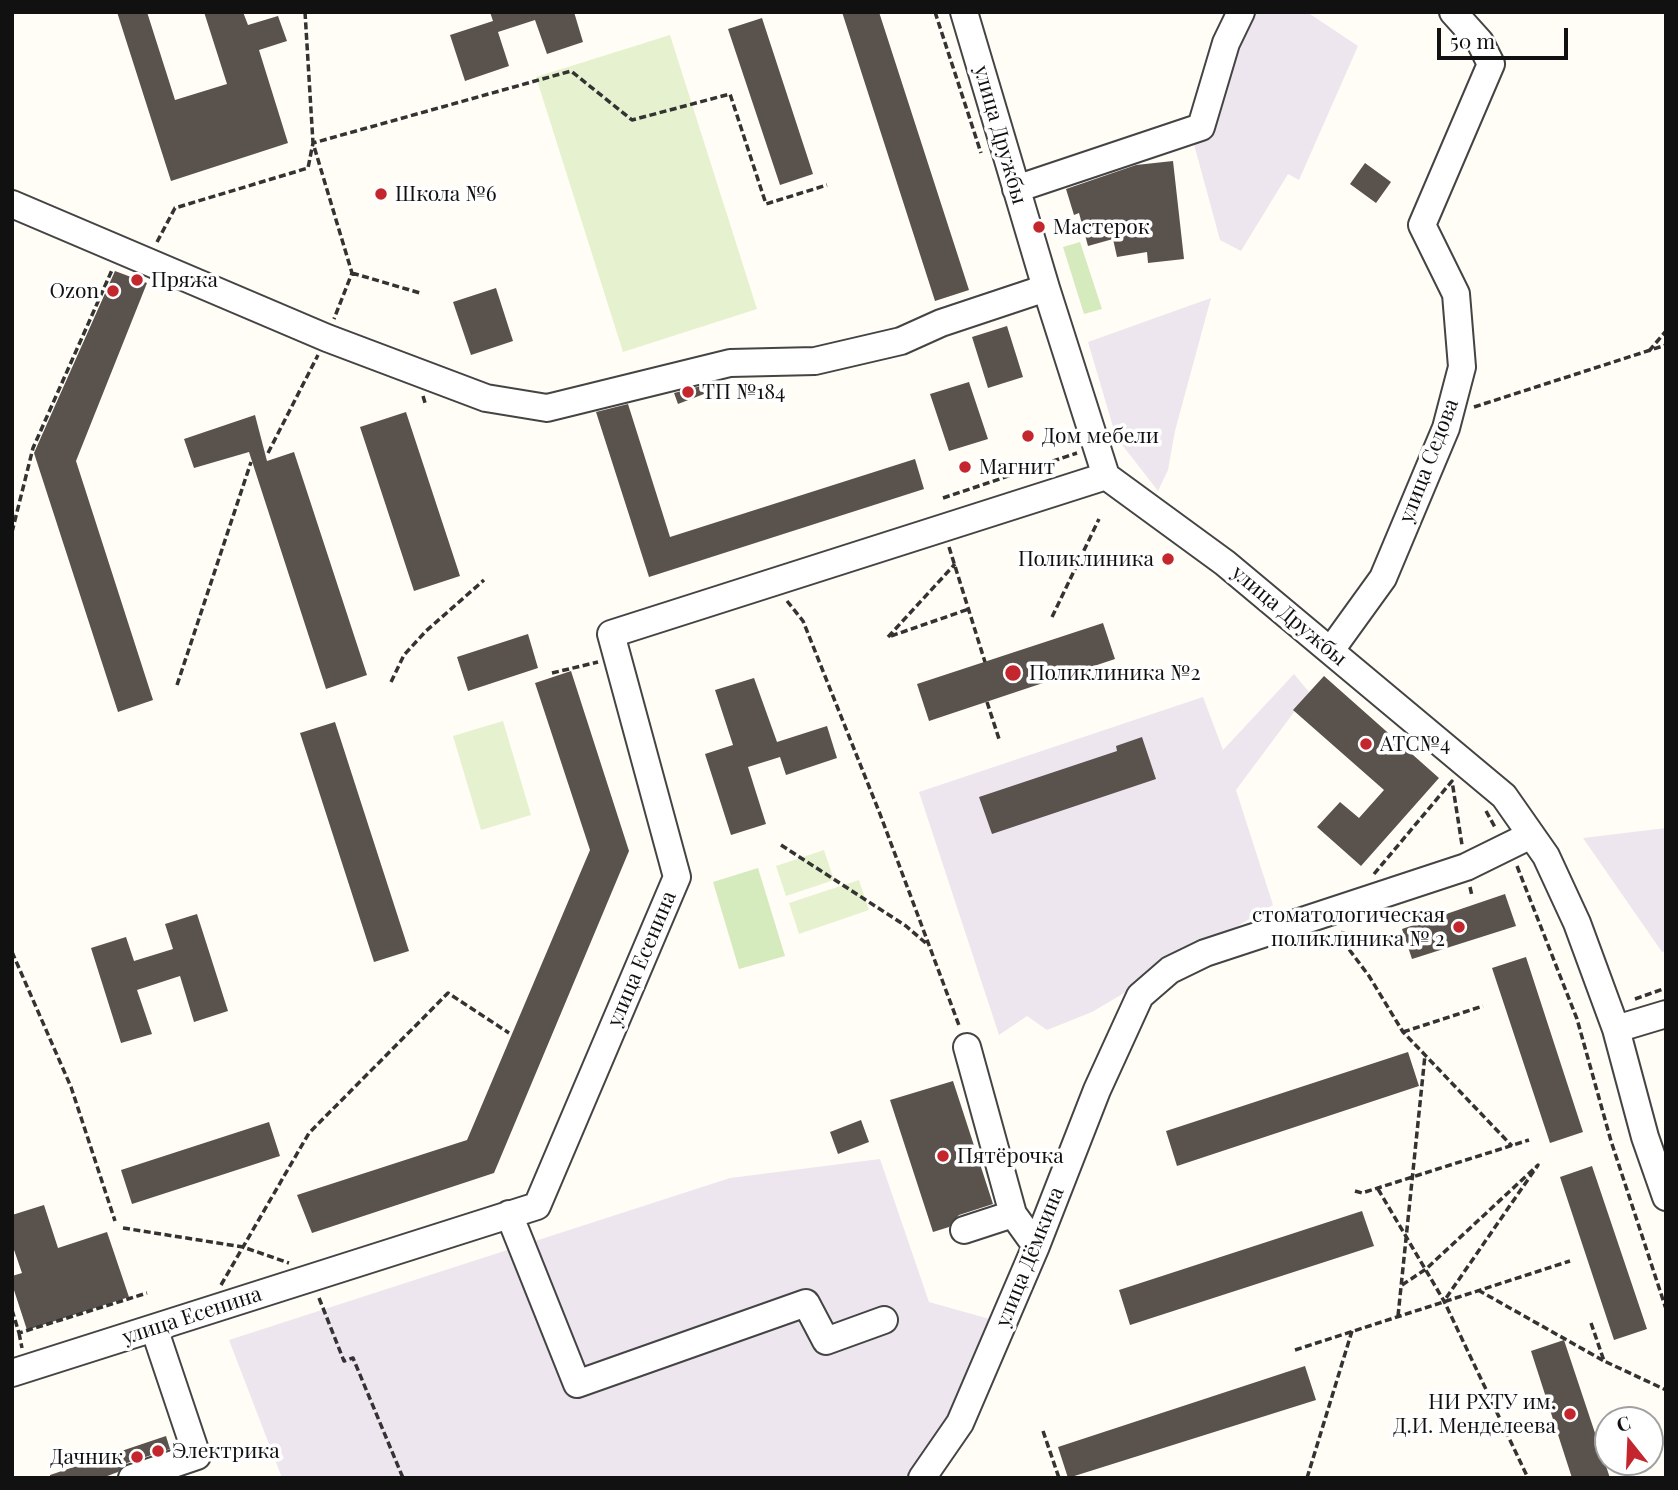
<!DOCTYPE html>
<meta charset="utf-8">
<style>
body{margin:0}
#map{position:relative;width:1678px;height:1490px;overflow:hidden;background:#fffdf5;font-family:"Playfair Display",serif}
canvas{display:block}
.frame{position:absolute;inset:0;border:14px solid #111;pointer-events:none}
.north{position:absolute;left:1594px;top:1406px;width:70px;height:70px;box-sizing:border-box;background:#fff;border:2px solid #a0a0a0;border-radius:50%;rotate:342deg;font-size:19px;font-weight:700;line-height:28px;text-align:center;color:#111}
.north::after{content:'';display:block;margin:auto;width:24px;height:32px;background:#c4262e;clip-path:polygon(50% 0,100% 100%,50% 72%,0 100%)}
.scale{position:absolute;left:1437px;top:28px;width:131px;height:32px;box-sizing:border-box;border:4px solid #111;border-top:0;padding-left:9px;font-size:21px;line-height:24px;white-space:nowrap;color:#111;-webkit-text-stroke:5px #fff;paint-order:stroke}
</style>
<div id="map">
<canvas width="1678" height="1490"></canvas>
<div class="frame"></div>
<div class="north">С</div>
<div class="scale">50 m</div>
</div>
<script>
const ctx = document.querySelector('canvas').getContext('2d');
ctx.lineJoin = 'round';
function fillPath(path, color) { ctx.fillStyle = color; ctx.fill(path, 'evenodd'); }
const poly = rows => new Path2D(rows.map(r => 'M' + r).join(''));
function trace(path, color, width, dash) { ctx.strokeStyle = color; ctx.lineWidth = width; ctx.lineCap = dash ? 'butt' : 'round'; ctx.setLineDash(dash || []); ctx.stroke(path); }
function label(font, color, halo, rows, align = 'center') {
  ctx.font = font + ' "Playfair Display",serif'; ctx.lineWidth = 7; ctx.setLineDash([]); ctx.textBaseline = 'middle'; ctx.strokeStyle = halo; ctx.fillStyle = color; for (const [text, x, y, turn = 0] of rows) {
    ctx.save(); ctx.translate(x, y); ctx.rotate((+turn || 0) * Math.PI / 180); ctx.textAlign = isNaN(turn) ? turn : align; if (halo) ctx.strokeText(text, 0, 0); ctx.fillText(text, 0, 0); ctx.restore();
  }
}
const industrial = poly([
 [1249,12,1307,12,1358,46,1299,180,1288,174,1241,251,1220,240,1192,137],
 [1211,298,1175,431,1168,470,1158,491,1116,437,1088,342],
 [1294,674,1309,692,1236,790,1273,905,1092,1012,1047,1030,1027,1016,999,1035,919,792,1203,697,1223,750],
 [1666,828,1666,951,1662,952,1583,838],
 [880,1159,929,1302,993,1320,967,1406,911,1478,282,1478,229,1340,730,1178]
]);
const green = poly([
 [1080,242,1102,309,1084,314,1063,247],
 [758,868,785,956,739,969,713,882]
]);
const pitch = poly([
 [670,35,757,309,623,352,536,77],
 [503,721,531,815,481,830,453,736],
 [824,850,834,880,786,896,776,866],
 [859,880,869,910,799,934,789,903]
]);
const building = poly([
 [117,12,147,12,175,100,227,84,204,12,243,12,248,25,278,16,287,41,259,50,288,143,171,181],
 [490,12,574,12,583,42,547,54,535,20,498,32,509,66,465,81,450,35,493,21],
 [842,12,879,12,969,290,935,301],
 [762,18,813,174,780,185,728,29],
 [1173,161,1184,259,1148,263,1147,252,1117,257,1113,239,1088,246,1079,213,1074,215,1066,189,1136,165],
 [1365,163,1391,182,1376,203,1350,184],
 [115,271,147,283,76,461,153,700,118,712,34,453],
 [496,288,513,341,471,355,453,302],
 [1007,326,1023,377,988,388,972,337],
 [969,382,988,439,949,451,930,394],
 [701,386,704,394,678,404,674,393],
 [628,404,670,537,915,459,924,489,649,577,596,412],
 [406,412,460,576,414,591,360,427],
 [255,415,267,461,294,452,367,675,326,689,249,452,194,468,184,439],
 [1103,623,1115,659,929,721,917,684],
 [528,634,538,668,468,691,457,657],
 [571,671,629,851,494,1173,312,1233,297,1195,467,1140,590,850,535,683],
 [1324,676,1439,778,1361,866,1317,827,1340,802,1359,818,1384,790,1293,710],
 [754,678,777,742,827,726,837,758,786,775,780,757,748,767,766,824,731,835,705,754,733,745,715,690],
 [335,722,409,951,374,962,300,733],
 [1142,737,1156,779,992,834,979,797,1117,751,1116,746],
 [1505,894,1516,926,1412,959,1402,929],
 [197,914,228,1011,194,1022,180,976,137,990,152,1034,121,1043,91,948,126,937,134,961,173,949,165,924],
 [1526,957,1583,1132,1550,1143,1492,968],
 [1408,1052,1419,1086,1177,1166,1166,1131],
 [953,1081,993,1204,959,1215,949,1227,933,1232,890,1100],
 [861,1120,869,1142,838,1154,830,1132],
 [269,1122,280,1156,132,1204,121,1170],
 [1592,1166,1647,1329,1614,1340,1560,1177],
 [44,1205,58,1248,107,1232,129,1297,27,1330,12,1284,12,1276,22,1273,12,1244,12,1215],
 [1362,1211,1374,1246,1130,1325,1119,1290],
 [1564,1340,1610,1478,1572,1478,1531,1351],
 [1305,1366,1316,1400,1068,1478,1058,1447],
 [166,1436,170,1449,127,1463,118,1472,102,1478,50,1478,50,1475]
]);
const path = poly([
 [305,12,313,143,352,273,334,319],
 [935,12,981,153],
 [157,242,175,208,308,168,313,143,571,71,632,120,730,94,766,204,827,185],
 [352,273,420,293],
 [1649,351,1666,331],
 [423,396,426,406],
 [1474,407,1666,345],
 [268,453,318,355],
 [943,498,1077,453],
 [12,532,33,448,112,270],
 [949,547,985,662],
 [787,601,803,621,880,814,960,1028],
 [1052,617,1099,519],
 [891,636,969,609],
 [888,637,955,564],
 [552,673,598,662],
 [391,682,404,655,426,631,484,580],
 [177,685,251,462],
 [987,702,1000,742],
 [1486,811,1496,829],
 [781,845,906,926,928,945],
 [1517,866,1577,1019,1611,1141,1666,1309],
 [1374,874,1452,781,1462,845],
 [1470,887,1472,896],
 [1343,931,1342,940,1369,976,1403,1032,1512,1146],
 [12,952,71,1087,115,1221],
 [1635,999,1666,988],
 [1403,1032,1483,1006],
 [1378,1189,1444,1301,1528,1478],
 [1355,1191,1362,1193,1529,1140],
 [123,1228,243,1247,289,1263],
 [221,1285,309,1133,448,993,509,1033],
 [1402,1285,1426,1269,1538,1165,1444,1301],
 [1478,1290,1604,1361],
 [319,1298,344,1361,353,1358,403,1478],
 [12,1310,19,1333,147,1293],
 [1398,1316,1425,1055],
 [1591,1323,1604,1361,1666,1390],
 [19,1333,22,1348],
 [1295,1350,1570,1261],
 [1043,1431,1059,1478],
 [1307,1478,1352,1331]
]);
const minor = poly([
 [964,12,1046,288,1106,476,1225,563,1504,796,1546,856,1577,923,1616,1029,1645,1137,1666,1197],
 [1016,189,1201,127,1226,43,1241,12],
 [12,204,327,338,486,398,547,408,730,363,815,361,901,341,941,323,1046,288],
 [1331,650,1383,578,1446,428,1462,367,1456,294,1422,225,1491,64,1480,42,1453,12],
 [1616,1029,1666,1014],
 [967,1047,1013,1214,1036,1246],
 [509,1214,577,1384,806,1303,826,1341,884,1320],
 [964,1230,1013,1214],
 [12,1373,537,1206,677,877,611,634,1106,476],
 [132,1478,197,1456,154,1328],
 [922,1478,960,1423,1036,1246,1097,1090,1140,996,1170,970,1205,953,1466,867,1531,835]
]);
const markers = [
 [381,194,7,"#c4262e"],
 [1039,227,7,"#c4262e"],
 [137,280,7,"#c4262e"],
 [113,291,7,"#c4262e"],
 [688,392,7,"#c4262e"],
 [1028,436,7,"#c4262e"],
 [965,467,7,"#c4262e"],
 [1168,559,7,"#c4262e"],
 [1013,673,9,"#c4262e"],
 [1366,744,7,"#c4262e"],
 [1459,927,7,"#c4262e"],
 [943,1156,7,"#c4262e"],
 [1570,1414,7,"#c4262e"],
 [158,1451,7,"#c4262e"],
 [137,1457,7,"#c4262e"]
];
const streetNames = [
 ["улица Дружбы",1000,135,74],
 ["улица Седова",1429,461,-69],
 ["улица Дружбы",1289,616,40],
 ["улица Есенина",642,959,-67],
 ["улица Дёмкина",1030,1257,-68],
 ["улица Есенина",192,1316,-18]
];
const poiNames = [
 ["Школа №6",395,194],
 ["Мастерок",1053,227],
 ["Пряжа",151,280],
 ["Ozon",99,291,"right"],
 ["ТП №184",702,392],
 ["Дом мебели",1042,436],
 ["Магнит",979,467],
 ["Поликлиника",1154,559,"right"],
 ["Поликлиника №2",1029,673],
 ["АТС№4",1380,744],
 ["стоматологическая",1445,915,"right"],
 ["поликлиника № 2",1445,939,"right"],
 ["Пятёрочка",957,1156],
 ["НИ РХТУ им.",1556,1402,"right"],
 ["Д.И. Менделеева",1556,1426,"right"],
 ["Электрика",172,1451],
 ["Дачник",123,1457,"right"]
];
fillPath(industrial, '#eee6ef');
fillPath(green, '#d5ebbd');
fillPath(pitch, '#e6f2cf');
fillPath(building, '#5a524d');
trace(minor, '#444', 30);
trace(path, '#333', 3.5, [7, 3.5]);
trace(minor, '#fff', 26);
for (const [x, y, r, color] of markers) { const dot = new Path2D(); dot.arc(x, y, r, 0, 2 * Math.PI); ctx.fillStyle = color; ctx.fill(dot); trace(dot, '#fff', 2.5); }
label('21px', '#111', '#fff', streetNames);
label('21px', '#111', '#fff', poiNames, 'left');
</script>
